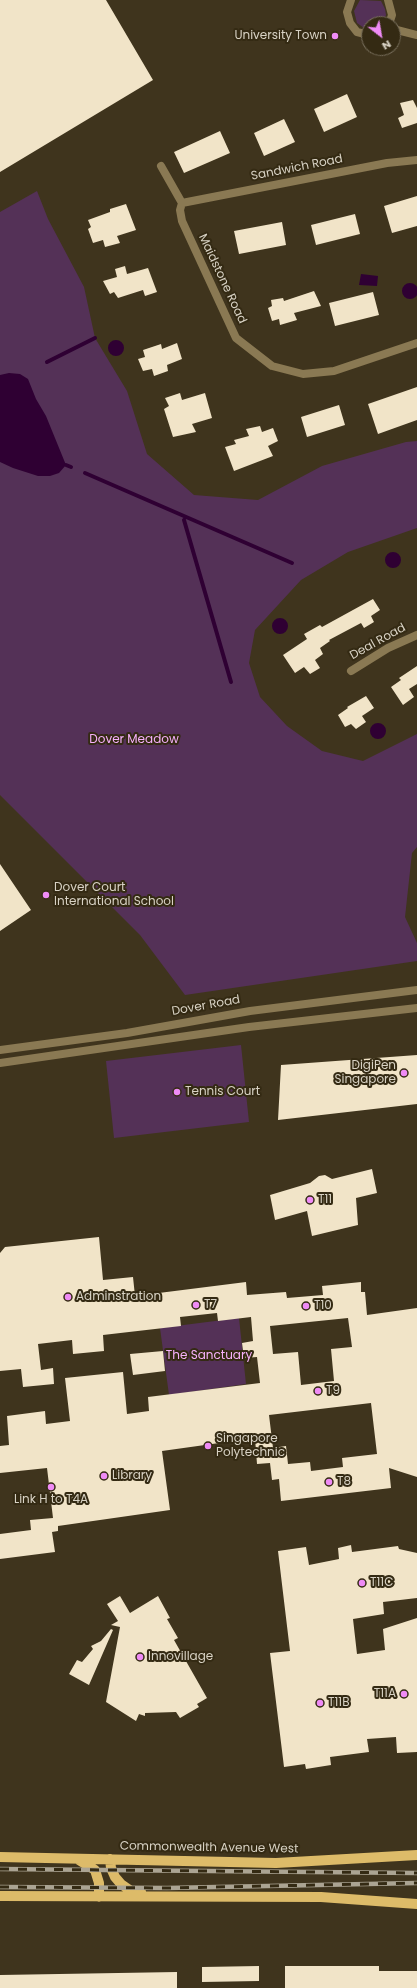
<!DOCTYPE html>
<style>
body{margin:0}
#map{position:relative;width:417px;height:1988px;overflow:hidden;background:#3f341d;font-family:Poppins,sans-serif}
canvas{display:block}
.north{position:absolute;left:361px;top:16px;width:40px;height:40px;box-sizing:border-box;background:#342a13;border:1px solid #766d5a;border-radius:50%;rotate:149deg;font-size:11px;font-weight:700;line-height:16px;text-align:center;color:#d8d2c4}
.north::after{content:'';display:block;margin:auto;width:14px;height:18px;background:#ef8bf6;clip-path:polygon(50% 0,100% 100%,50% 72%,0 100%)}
</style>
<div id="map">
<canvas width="417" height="1988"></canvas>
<div class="north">N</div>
</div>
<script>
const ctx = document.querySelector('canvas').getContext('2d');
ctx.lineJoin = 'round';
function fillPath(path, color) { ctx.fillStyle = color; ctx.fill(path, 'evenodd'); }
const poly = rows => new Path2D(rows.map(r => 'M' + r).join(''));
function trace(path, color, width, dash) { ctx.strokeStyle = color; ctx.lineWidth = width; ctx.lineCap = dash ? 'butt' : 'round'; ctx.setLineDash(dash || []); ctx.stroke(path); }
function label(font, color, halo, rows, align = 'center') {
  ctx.font = font + ' Poppins,sans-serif'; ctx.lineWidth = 4; ctx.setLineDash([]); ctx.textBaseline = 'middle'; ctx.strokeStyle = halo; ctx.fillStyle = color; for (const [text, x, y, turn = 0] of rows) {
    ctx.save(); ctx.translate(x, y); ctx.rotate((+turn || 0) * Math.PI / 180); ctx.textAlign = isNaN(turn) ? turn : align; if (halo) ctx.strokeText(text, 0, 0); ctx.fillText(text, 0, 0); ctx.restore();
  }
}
const green = poly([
 [360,0,381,1,385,9,386,15,382,23,369,24,369,29,364,28,357,23,354,11],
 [37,191,48,219,84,287,95,338,127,391,147,454,194,495,258,500,322,466,406,442,417,441,417,528,348,552,301,580,255,630,249,663,260,697,287,726,322,751,363,761,417,734,417,847,412,853,405,917,417,943,417,961,185,995,140,935,0,795,0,212],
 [241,1045,249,1122,114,1138,106,1061],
 [239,1318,246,1384,169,1395,160,1328]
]);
const water = poly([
 [361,274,378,276,377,286,359,285],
 '402 291a8 8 0 1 1 16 0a8 8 0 1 1-16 0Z',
 '108 348a8 8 0 1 1 16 0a8 8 0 1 1-16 0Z',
 [9,373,20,374,28,379,36,399,46,416,66,465,59,473,50,476,38,476,13,468,0,462,0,375],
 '385 560a8 8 0 1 1 16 0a8 8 0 1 1-16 0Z',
 '272 626a8 8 0 1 1 16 0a8 8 0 1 1-16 0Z',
 '370 731a8 8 0 1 1 16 0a8 8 0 1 1-16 0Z'
]);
const stream = poly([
 [47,362,95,338],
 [66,465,71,467],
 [85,473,292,563],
 [184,520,231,682]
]);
const building = poly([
 [0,0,106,0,153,80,0,172],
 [347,94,357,117,324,132,314,109],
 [413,100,417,108,417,123,402,128,398,118,404,115,400,103],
 [284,119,295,142,264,156,254,133],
 [220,131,230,153,184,173,174,152],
 [417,196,417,226,392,233,384,206],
 [126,204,136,230,117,236,120,243,105,247,103,240,93,243,88,229,91,227,88,220,110,212,110,209],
 [355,214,360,234,316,245,311,225],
 [282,222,286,245,239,254,234,231],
 [125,266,127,274,148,268,157,292,145,296,143,290,118,298,114,292,110,294,103,281,117,277,115,269],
 [314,291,321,306,294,313,297,320,280,325,279,319,272,321,268,308,272,306,271,300,283,298,284,301],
 [373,292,379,315,335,326,329,303],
 [177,343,182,359,167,365,168,371,154,376,152,369,143,371,138,359,145,357,143,350,161,344,162,349],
 [417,387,417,420,378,434,368,404],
 [180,393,182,400,205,393,212,418,192,424,196,432,173,437,164,409,169,406,165,398],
 [339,405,345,425,307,437,301,417],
 [260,426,262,432,273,428,278,441,268,446,273,456,234,471,225,447,236,444,234,440,249,436,246,429],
 [373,599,380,610,371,616,374,622,364,628,361,623,329,640,330,641,320,648,323,654,315,660,320,668,310,674,304,667,295,673,283,655,307,639,304,634,320,625,322,627],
 [417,666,417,684,409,689,414,697,403,705,391,687,401,680,399,678],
 [366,696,374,708,362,716,366,722,356,729,351,724,345,727,338,715,348,708,347,707],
 [0,864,31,910,0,931],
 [417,1055,417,1104,278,1120,281,1065],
 [372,1169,377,1193,356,1198,358,1225,312,1236,307,1211,275,1220,270,1195,310,1183,319,1176,325,1175,332,1179],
 [99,1237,103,1280,133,1277,135,1296,246,1282,247,1295,286,1292,287,1298,323,1295,322,1286,361,1282,361,1292,365,1292,367,1315,417,1308,417,1477,389,1468,391,1488,281,1501,279,1479,272,1480,270,1463,257,1464,255,1438,162,1451,170,1510,58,1526,58,1531,52,1532,55,1552,0,1559,0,1534,31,1530,30,1520,53,1518,47,1468,0,1473,0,1446,9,1445,7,1416,45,1411,46,1424,70,1421,65,1378,123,1372,127,1414,149,1411,148,1397,260,1383,257,1357,244,1358,242,1343,253,1341,251,1317,218,1321,217,1313,180,1317,181,1326,103,1335,104,1351,73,1354,72,1340,38,1344,41,1370,53,1368,54,1384,23,1387,21,1369,0,1371,0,1253,5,1247],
 [348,1318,352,1347,331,1349,334,1381,301,1385,298,1352,273,1354,270,1326],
 [371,1403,377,1454,342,1458,343,1467,311,1471,310,1462,288,1464,286,1446,273,1448,269,1415],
 [163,1351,165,1371,133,1375,130,1354],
 [351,1545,352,1552,398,1546,399,1549,417,1553,417,1598,383,1602,384,1614,353,1619,357,1654,385,1650,383,1629,417,1618,417,1752,397,1753,396,1737,367,1739,369,1752,330,1757,331,1765,306,1769,305,1764,284,1767,270,1653,290,1651,278,1551,306,1547,309,1565,339,1559,338,1548],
 [120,1596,130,1613,158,1596,170,1618,167,1619,178,1638,174,1640,207,1698,197,1704,199,1707,180,1718,176,1712,145,1713,145,1716,139,1714,136,1721,106,1702,120,1627,111,1625,118,1621,107,1604],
 [111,1629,113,1630,89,1685,69,1674,77,1660,82,1662,93,1649,91,1646,101,1641],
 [259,1966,259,1981,202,1982,202,1967],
 [285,1966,379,1966,379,1971,417,1971,417,1988,285,1988],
 [177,1972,177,1988,0,1988,0,1975]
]);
const minor = poly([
 [351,0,347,12,350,23,357,32,369,35],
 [388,0,392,15,389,24],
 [393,29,417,35],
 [161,166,182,203],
 [182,203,180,210,182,221,236,338,272,366,303,374,334,371,417,343],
 [182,203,387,163,417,160],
 [351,671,388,648,417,635]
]);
const tertiary = poly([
 [0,1050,127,1033,250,1011,417,990],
 [0,1063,249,1027,417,1008]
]);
const primary = poly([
 [0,1857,276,1863,417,1855],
 [110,1859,111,1868,115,1877,121,1884,131,1891,141,1892],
 [79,1860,95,1870,99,1883,99,1897],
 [0,1896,321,1897,417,1904]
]);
const rail = poly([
 [0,1869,417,1873],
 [0,1887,167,1888,417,1883]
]);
const markers = [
 [335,36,4,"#ef8bf6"],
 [46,895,4,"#ef8bf6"],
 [404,1073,4,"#ef8bf6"],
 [177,1092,4,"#ef8bf6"],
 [310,1200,4,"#ef8bf6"],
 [68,1297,4,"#ef8bf6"],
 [196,1305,4,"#ef8bf6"],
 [306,1306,4,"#ef8bf6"],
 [318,1391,4,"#ef8bf6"],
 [208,1446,4,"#ef8bf6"],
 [104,1476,4,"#ef8bf6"],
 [329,1482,4,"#ef8bf6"],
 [51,1487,4,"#ef8bf6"],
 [362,1583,4,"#ef8bf6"],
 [140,1657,4,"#ef8bf6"],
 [404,1694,4,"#ef8bf6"],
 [320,1703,4,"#ef8bf6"]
];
const poiNames = [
 ["University Town",327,36,"right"],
 ["Dover Court",54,888],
 ["International School",54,902],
 ["DigiPen",396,1066,"right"],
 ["Singapore",396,1080,"right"],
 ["Tennis Court",185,1092],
 ["T11",318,1200],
 ["Adminstration",76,1297],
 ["T7",204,1305],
 ["T10",314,1306],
 ["T9",326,1391],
 ["Singapore",216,1439],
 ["Polytechnic",216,1453],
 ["Library",112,1476],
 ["T8",337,1482],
 ["Link H to T4A",51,1500,"center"],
 ["T11C",370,1583],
 ["Innovillage",148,1657],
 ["T11A",396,1694,"right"],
 ["T11B",328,1703]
];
const streetNames = [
 ["Sandwich Road",297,168,-11],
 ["Maidstone Road",222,279,65],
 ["Deal Road",378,642,-29],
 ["Dover Road",206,1006,-10],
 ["Commonwealth Avenue West",209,1848,1]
];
const parkNames = [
 ["Dover Meadow",134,740],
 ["The Sanctuary",209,1356]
];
fillPath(green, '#543157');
fillPath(water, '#2f0033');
trace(stream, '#2f0033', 4);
fillPath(building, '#f1e4c8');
trace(minor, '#8a7953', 8);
trace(tertiary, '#8a7953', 8);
trace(primary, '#ddbb69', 10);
trace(rail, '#aba493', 4.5);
trace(rail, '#342a13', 3, [9]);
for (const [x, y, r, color] of markers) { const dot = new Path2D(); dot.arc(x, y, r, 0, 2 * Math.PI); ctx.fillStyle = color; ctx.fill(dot); trace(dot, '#342a13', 1.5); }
label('12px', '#d8d2c4', '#342a13', poiNames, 'left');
label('12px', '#d8d2c4', '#342a13', streetNames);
label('12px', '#f7b1fc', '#342a13', parkNames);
</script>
